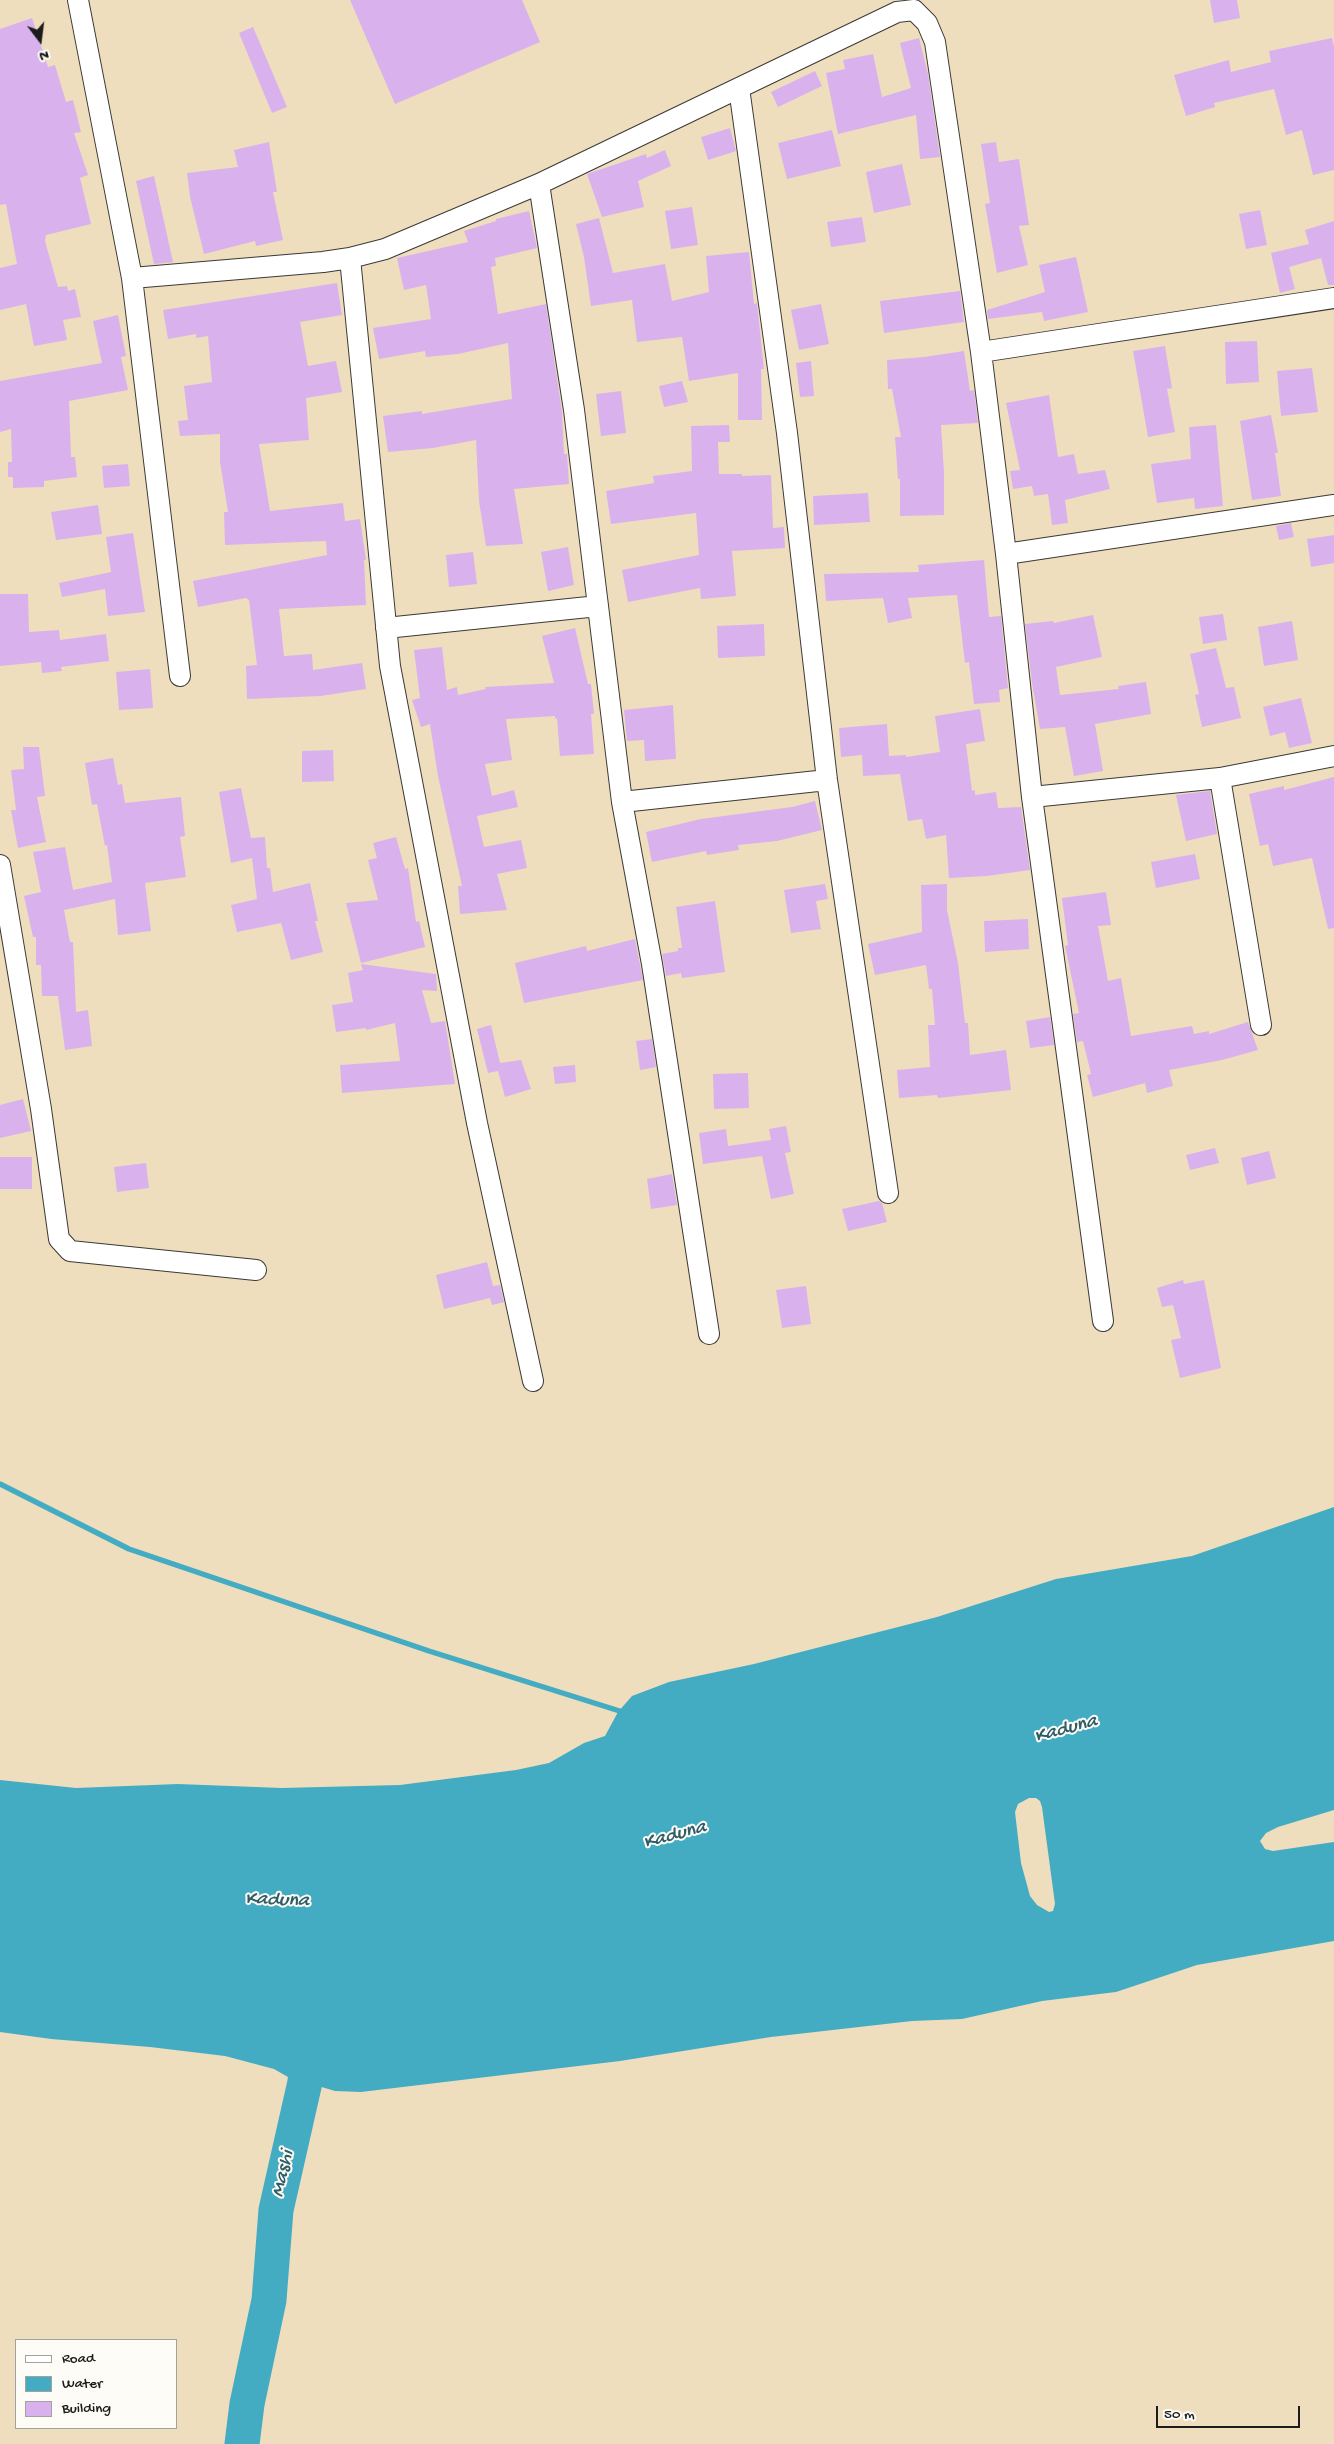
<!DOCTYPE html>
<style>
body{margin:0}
#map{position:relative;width:1334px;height:2444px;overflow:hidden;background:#eedebe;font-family:"Gochi Hand",sans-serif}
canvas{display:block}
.legend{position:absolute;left:15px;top:2339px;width:162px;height:90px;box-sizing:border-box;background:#fdfcf7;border:1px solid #a3a29f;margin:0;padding:6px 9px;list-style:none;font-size:15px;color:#1c1c1c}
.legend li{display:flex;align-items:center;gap:10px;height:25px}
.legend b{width:25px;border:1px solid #a3a29f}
.north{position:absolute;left:15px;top:15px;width:50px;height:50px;-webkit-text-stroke:4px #fdfcf7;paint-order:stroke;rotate:165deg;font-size:14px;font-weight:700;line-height:20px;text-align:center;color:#1c1c1c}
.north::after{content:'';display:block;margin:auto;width:18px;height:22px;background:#1c1c1c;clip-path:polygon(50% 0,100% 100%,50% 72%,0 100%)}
.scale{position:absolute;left:1156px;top:2406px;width:144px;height:22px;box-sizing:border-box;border:2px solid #1c1c1c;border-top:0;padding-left:6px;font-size:15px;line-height:18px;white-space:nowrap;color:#1c1c1c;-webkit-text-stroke:4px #fdfcf7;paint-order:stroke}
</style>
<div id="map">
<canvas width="1334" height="2444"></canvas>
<ul class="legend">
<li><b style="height:6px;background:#fff"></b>Road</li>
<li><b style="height:14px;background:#43acc3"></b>Water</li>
<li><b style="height:14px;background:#d9b2ed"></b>Building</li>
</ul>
<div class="north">N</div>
<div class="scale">50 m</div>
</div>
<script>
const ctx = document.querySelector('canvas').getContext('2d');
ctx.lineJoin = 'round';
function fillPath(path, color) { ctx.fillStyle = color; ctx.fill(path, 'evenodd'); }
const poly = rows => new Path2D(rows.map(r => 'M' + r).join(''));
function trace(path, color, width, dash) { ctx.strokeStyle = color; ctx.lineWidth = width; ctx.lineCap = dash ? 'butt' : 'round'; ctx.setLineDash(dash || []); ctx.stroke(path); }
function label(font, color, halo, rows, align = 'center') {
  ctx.font = font + ' "Gochi Hand",sans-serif'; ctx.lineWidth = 4; ctx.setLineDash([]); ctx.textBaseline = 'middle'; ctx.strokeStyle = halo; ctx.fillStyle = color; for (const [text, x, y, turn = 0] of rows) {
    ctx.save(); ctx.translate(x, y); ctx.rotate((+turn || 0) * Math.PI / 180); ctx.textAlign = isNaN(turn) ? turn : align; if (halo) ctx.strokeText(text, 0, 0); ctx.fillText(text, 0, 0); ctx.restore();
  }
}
const water = poly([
 [1334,1507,1334,1810,1278,1827,1266,1833,1260,1841,1265,1849,1273,1851,1334,1842,1334,1941,1197,1965,1116,1992,1042,2001,962,2019,912,2021,771,2037,620,2061,361,2092,335,2091,288,2077,274,2069,225,2056,150,2047,51,2039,0,2032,0,1780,76,1788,178,1784,282,1788,400,1785,516,1770,549,1763,584,1743,605,1736,618,1712,632,1696,669,1682,754,1664,937,1617,1056,1579,1192,1556],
 [1029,1798,1036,1798,1040,1801,1042,1807,1055,1904,1053,1911,1049,1912,1037,1905,1030,1896,1021,1863,1015,1812,1018,1804]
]);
const stream = poly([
 [0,1484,129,1549,429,1651,626,1713]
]);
const river = poly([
 [242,2444,247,2404,269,2300,276,2210,305,2082,309,2034]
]);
const building = poly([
 [350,0,522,0,540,42,395,104],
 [1210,0,1237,0,1240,18,1214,23],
 [32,18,48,67,55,65,66,102,73,100,81,132,74,133,88,175,80,178,91,224,46,235,45,241,58,287,67,286,68,291,75,289,81,317,63,320,67,340,34,346,26,304,0,310,0,268,17,264,6,204,0,205,0,29],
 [253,27,287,107,272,113,239,33],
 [919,38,928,74,940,157,920,159,916,115,838,134,826,73,845,69,843,60,873,54,882,97,911,88,900,43],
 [1332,38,1334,47,1334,170,1313,175,1302,130,1286,135,1274,89,1214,103,1215,107,1186,116,1174,75,1229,60,1231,72,1271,62,1269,51],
 [815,71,822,86,778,107,771,92],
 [730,128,736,151,708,160,701,137],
 [832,130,841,166,787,179,778,143],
 [269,142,277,192,273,192,283,240,256,246,255,241,204,254,190,197,187,173,238,167,234,150],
 [996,142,999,162,1019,159,1029,225,1019,226,1028,265,997,273,985,204,990,203,981,144],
 [665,150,671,166,638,181,644,207,602,217,587,174,646,154,647,158],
 [902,164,911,205,874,213,866,172],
 [154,176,173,262,154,264,136,181],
 [692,207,698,245,671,249,665,211],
 [1260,210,1267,245,1246,249,1239,214],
 [529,211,537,248,495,258,496,266,491,267,498,314,546,304,562,412,564,454,567,454,569,484,514,489,523,544,486,546,479,501,476,440,433,448,388,452,383,416,422,411,422,414,512,399,508,343,458,354,426,357,425,351,379,359,373,328,431,319,426,285,404,290,397,258,468,242,464,231,496,221,496,219],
 [862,217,866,242,831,247,827,222],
 [599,218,613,273,665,264,672,301,709,292,706,256,749,252,754,304,757,303,764,369,761,369,762,420,738,420,738,373,689,381,682,337,637,342,632,300,591,306,584,257,576,224],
 [1334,221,1334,285,1328,285,1321,258,1289,267,1295,289,1280,293,1271,253,1309,244,1305,230],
 [1076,257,1088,312,1044,321,1042,312,988,319,987,310,1045,292,1039,265],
 [337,283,342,315,300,322,308,366,336,361,342,392,306,398,309,440,259,444,270,511,343,503,345,521,360,519,366,560,364,560,366,605,279,609,284,656,312,654,313,670,362,663,366,689,321,696,247,699,246,666,257,665,249,600,246,598,198,607,193,581,327,555,326,541,225,545,224,512,228,512,220,462,220,434,180,436,178,421,188,420,184,386,212,382,208,336,196,338,196,334,168,339,163,310],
 [960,291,964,322,884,333,880,301],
 [821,304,829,344,799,350,791,310],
 [118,315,126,356,121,357,128,390,69,401,71,457,75,457,77,477,44,481,44,487,13,488,13,477,8,477,8,462,12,462,11,429,0,432,0,381,102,363,93,321],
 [1257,341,1259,382,1226,384,1225,342],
 [1165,346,1172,388,1167,389,1175,432,1148,437,1133,351],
 [964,351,970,391,974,390,978,423,941,425,944,472,944,515,900,516,900,479,898,479,895,437,901,437,892,389,888,389,887,360,924,357],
 [811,361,814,396,800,397,796,363],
 [1312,368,1318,412,1281,416,1277,371],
 [682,381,688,402,664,407,659,386],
 [621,391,626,433,601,436,596,394],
 [1049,395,1058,457,1074,454,1078,474,1105,470,1110,489,1065,500,1068,523,1052,525,1048,494,1034,496,1032,486,1013,489,1010,471,1020,470,1006,403],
 [1271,415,1278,453,1275,453,1281,496,1252,500,1240,421],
 [729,425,730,442,718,442,719,474,742,474,742,476,771,475,773,528,784,527,785,548,732,551,736,596,701,599,700,588,628,602,622,570,699,555,696,513,611,524,606,491,654,483,653,476,692,471,691,426],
 [1216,425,1223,506,1195,509,1194,498,1157,503,1151,464,1191,459,1189,427],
 [128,464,130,486,104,488,102,466],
 [868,493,870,522,814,525,813,496],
 [98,505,102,534,56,540,51,512],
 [1291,523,1294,537,1279,540,1276,526],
 [133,533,145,612,108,616,105,589,62,597,59,583,111,572,106,537],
 [1334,535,1334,563,1311,567,1307,539],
 [568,547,574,585,548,591,541,552],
 [473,552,477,584,449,587,446,555],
 [984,560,989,617,1001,616,1008,688,999,690,1000,702,974,704,969,662,965,663,957,595,908,598,912,618,888,623,883,598,826,601,824,574,919,572,918,565],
 [0,594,28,594,29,632,59,630,60,640,106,634,109,661,61,667,62,671,42,673,41,662,0,666],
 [1223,614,1227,640,1203,644,1199,617],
 [1093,615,1102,657,1056,667,1060,695,1119,689,1118,686,1146,682,1151,714,1095,724,1103,771,1074,776,1065,727,1040,729,1032,683,1025,624,1053,621,1054,623],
 [1292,621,1298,660,1264,666,1258,627],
 [764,624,765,656,718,658,717,626],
 [575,628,588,684,591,684,594,714,591,714,594,754,560,756,557,718,555,719,555,716,506,719,512,760,485,764,492,796,514,790,518,807,477,816,484,847,521,840,527,868,497,874,507,910,460,914,458,886,462,886,438,776,430,724,421,727,412,700,420,698,414,650,442,647,447,690,457,687,458,695,486,689,485,687,554,683,542,636],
 [1216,648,1226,688,1234,687,1241,718,1202,727,1195,695,1199,694,1190,654],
 [150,669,153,708,119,710,116,672],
 [1301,698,1312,743,1289,748,1285,732,1270,736,1263,707],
 [673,705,676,759,645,761,644,740,627,741,624,710],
 [980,709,985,741,966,744,972,791,975,790,975,795,996,792,998,808,1021,807,1030,870,987,876,949,878,946,835,926,839,922,819,908,821,900,774,863,776,862,755,841,757,839,728,887,724,889,756,906,755,906,757,940,752,935,716],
 [23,747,39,747,45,796,37,797,46,842,18,848,11,810,16,810,11,770,24,769],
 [333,750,334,781,302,782,302,751],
 [113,758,118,785,122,784,125,803,181,797,185,836,180,837,186,877,145,883,151,931,118,935,115,899,64,910,70,942,73,942,76,1012,88,1010,92,1046,65,1050,58,996,42,996,41,965,36,965,36,937,33,937,24,896,41,892,33,852,65,847,73,890,112,882,107,845,105,846,97,804,92,805,85,763],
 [1334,777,1334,928,1328,929,1312,858,1273,866,1268,844,1260,846,1249,794,1284,786,1284,790],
 [241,788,251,838,265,837,267,868,270,868,273,892,310,883,318,921,315,921,323,952,291,960,281,923,237,932,231,905,257,899,252,858,231,863,219,792],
 [1210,791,1217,834,1186,841,1176,795],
 [815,801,822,830,777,841,738,845,739,850,707,855,706,851,652,862,646,832,701,819,792,807],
 [396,837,405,869,408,868,416,922,419,921,425,947,361,963,346,903,378,900,368,860,377,858,373,843],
 [1195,854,1200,879,1156,888,1151,862],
 [825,884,828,899,816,901,821,929,791,933,784,890],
 [947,884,947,910,958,963,965,1023,968,1023,970,1055,1006,1050,1011,1090,938,1098,937,1095,899,1098,897,1070,930,1067,928,1025,935,1025,932,989,929,989,926,965,875,975,868,944,922,932,921,885],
 [1106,892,1111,925,1098,926,1108,981,1121,978,1131,1036,1192,1026,1194,1034,1209,1031,1209,1034,1248,1022,1258,1050,1222,1060,1169,1070,1173,1086,1147,1093,1145,1083,1093,1097,1087,1075,1091,1074,1083,1041,1077,1042,1073,1014,1079,1013,1065,946,1068,945,1062,898],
 [715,901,725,972,682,978,681,973,666,976,662,954,678,951,678,948,682,948,676,907],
 [1028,919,1029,949,985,952,984,921],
 [635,939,643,980,524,1003,515,963,586,946,587,951],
 [361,964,436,974,437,991,422,990,431,1023,445,1021,455,1084,342,1093,340,1065,400,1061,395,1023,366,1030,366,1028,336,1032,332,1005,353,1002,348,973,363,970],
 [1050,1017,1054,1045,1030,1048,1026,1021],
 [491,1025,500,1063,521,1060,531,1089,505,1097,498,1071,488,1073,477,1029],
 [652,1039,656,1067,640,1070,636,1041],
 [575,1065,576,1082,555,1084,553,1067],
 [748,1073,749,1108,714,1109,713,1074],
 [23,1099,31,1131,0,1138,0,1105],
 [786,1126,791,1152,785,1153,794,1194,771,1199,762,1156,703,1164,699,1133,726,1129,728,1146,771,1140,769,1129],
 [1215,1148,1219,1163,1190,1170,1186,1155],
 [1269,1151,1276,1178,1247,1185,1241,1158],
 [0,1157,32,1157,32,1189,0,1189],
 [146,1163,149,1188,117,1192,114,1167],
 [672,1174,677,1205,651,1209,647,1179],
 [879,1201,882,1203,887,1222,848,1231,842,1209],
 [487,1262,493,1286,500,1285,504,1302,492,1305,490,1298,444,1309,436,1275],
 [1183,1280,1184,1284,1204,1280,1221,1368,1180,1378,1171,1340,1181,1338,1173,1305,1162,1307,1157,1288],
 [806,1286,811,1324,782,1328,776,1290]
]);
const minor = poly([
 [78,0,132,278,180,676],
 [739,88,787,433,827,780,888,1193],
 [539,184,574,410,622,802,652,964,709,1334],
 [350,258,390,666,477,1123,533,1381],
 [132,278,323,262,350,258,385,249,539,184,897,12,914,10,927,23,935,42,981,352,1006,554,1032,797,1103,1321],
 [981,352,1334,298],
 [1006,554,1334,505],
 [386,628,598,606],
 [1220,778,1261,1025],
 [1032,797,1220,778,1334,756],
 [622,802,827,780],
 [0,865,41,1109,59,1239,70,1251,256,1270]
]);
const waterNames = [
 ["Kaduna",1066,1730,-15],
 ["Kaduna",675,1836,-15],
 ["Kaduna",277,1901,2],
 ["Mashi",284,2174,-77]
];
fillPath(water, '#43acc3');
trace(stream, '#43acc3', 5.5);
trace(river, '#43acc3', 35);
fillPath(building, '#d9b2ed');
trace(minor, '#3c3934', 22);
trace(minor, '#fff', 20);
label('italic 20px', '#2e5d67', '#fdfcf7', waterNames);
</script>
